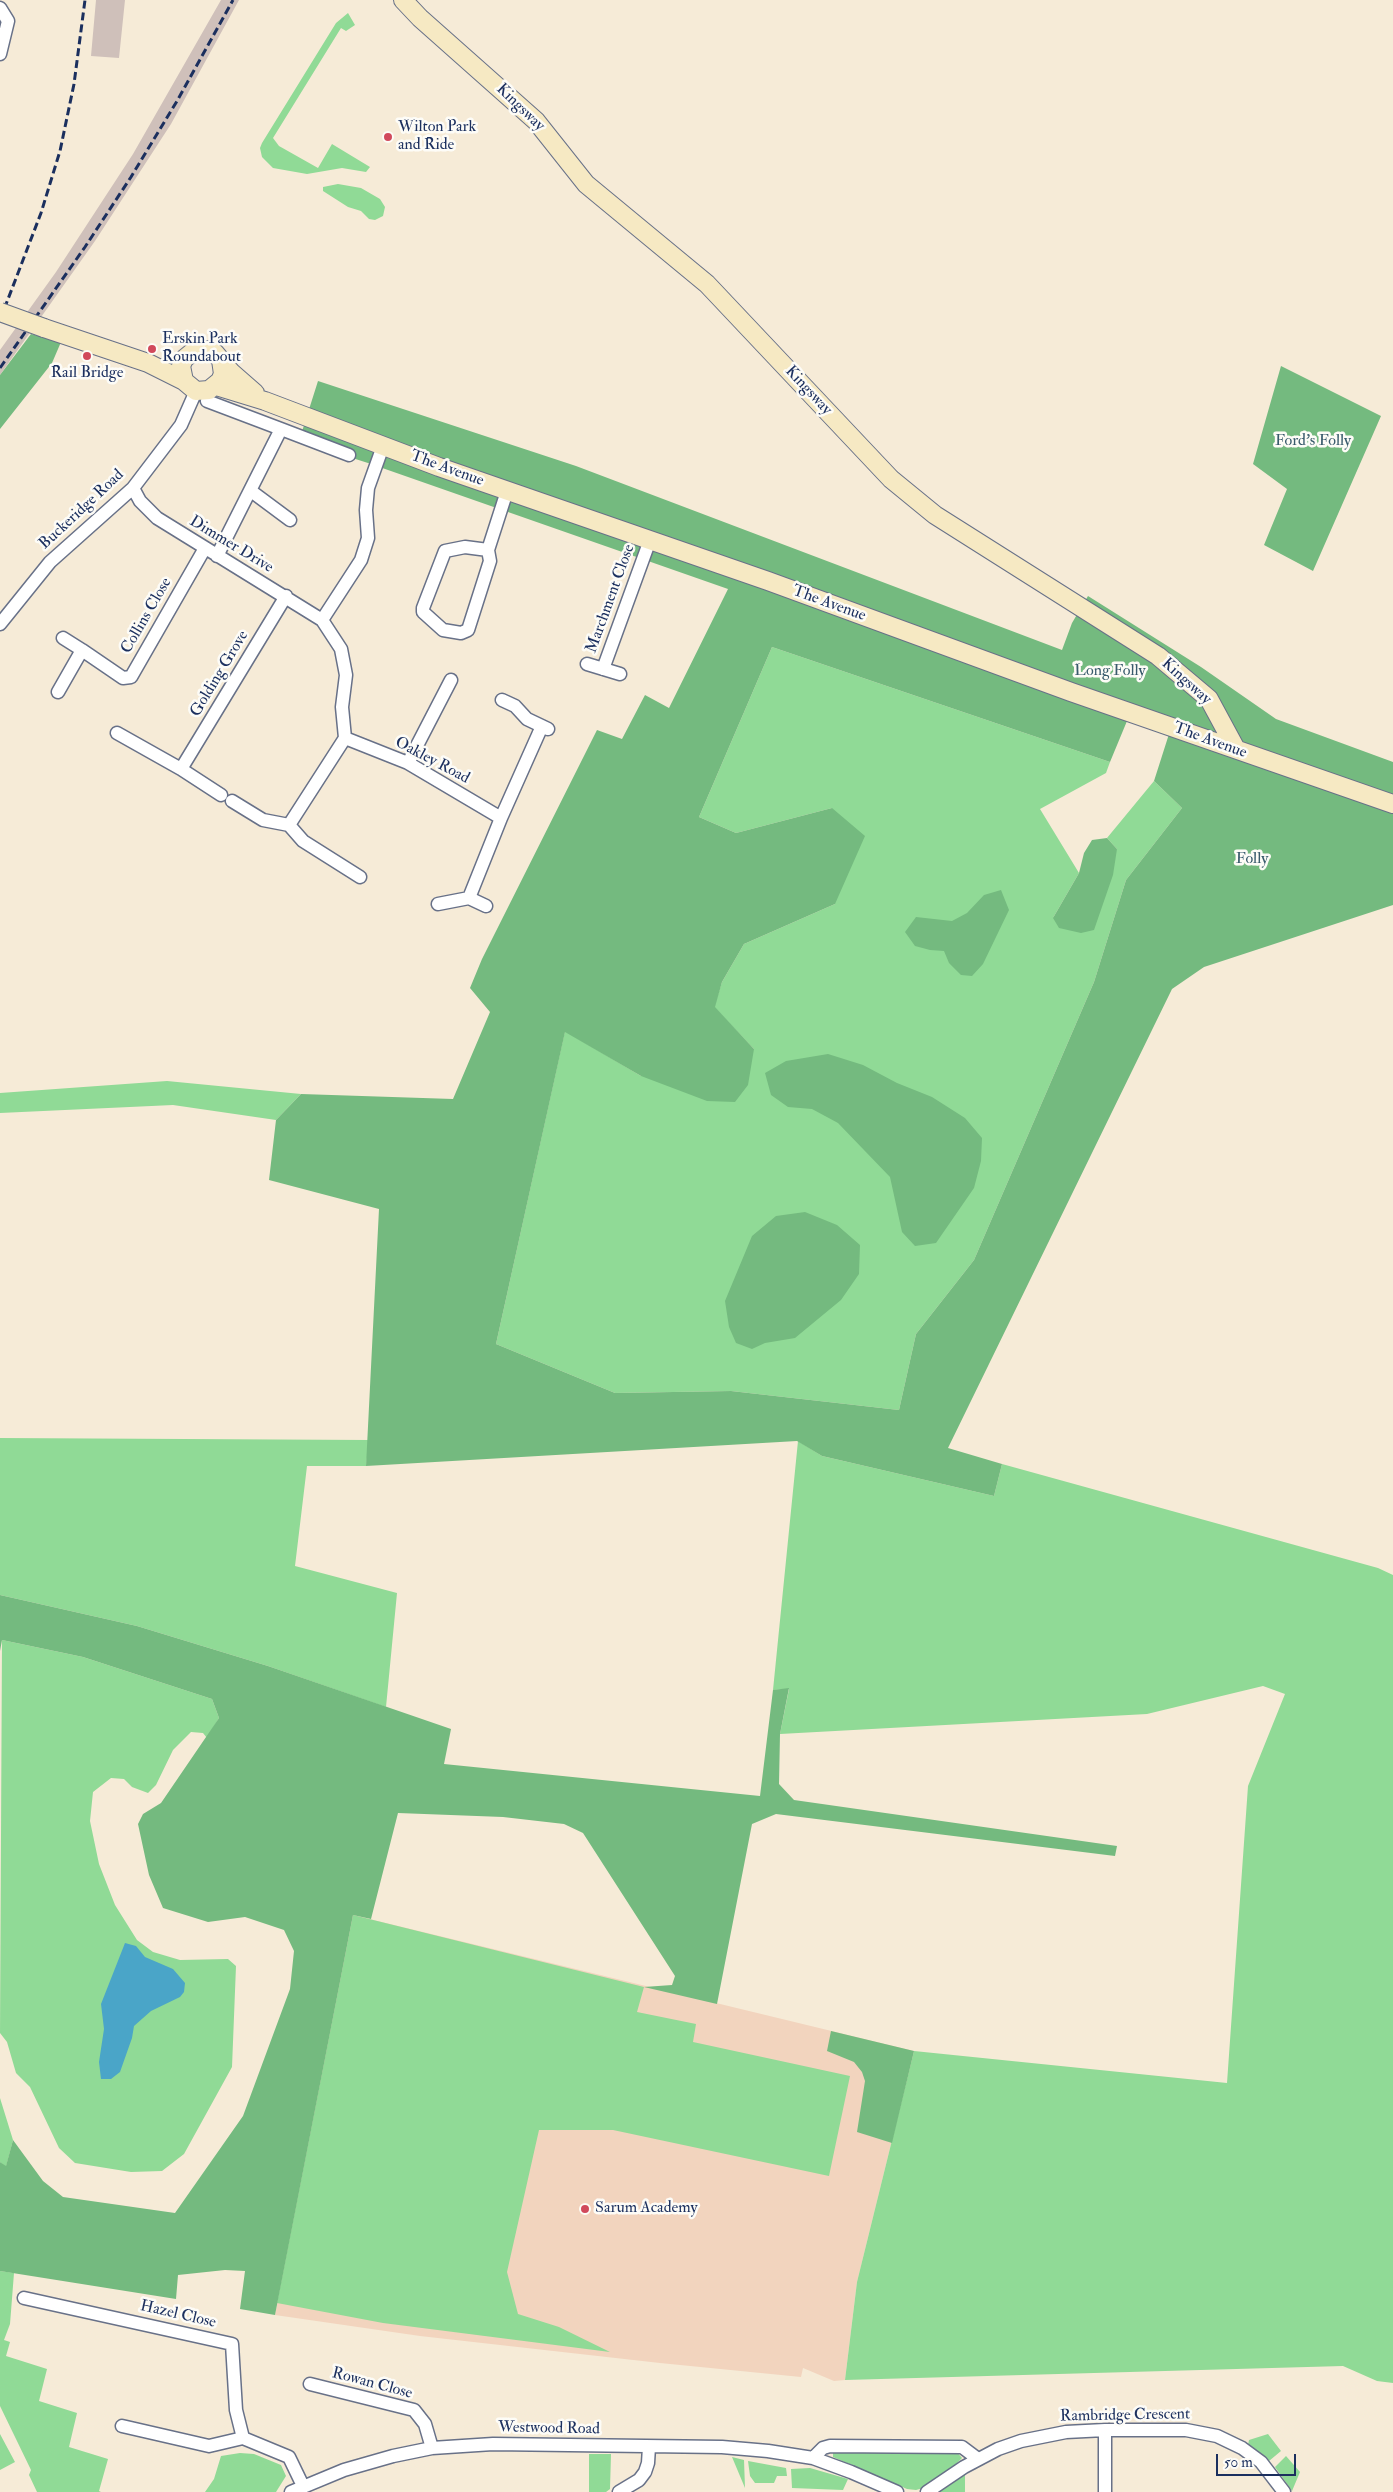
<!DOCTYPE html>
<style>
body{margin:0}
#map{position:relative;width:1393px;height:2492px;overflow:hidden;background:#f6ebd7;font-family:"IM FELL Double Pica",serif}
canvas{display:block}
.scale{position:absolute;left:1216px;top:2454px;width:80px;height:22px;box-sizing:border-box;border:2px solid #1b2f5e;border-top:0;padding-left:6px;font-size:15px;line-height:18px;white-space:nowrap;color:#1b2f5e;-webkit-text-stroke:4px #fdfcf7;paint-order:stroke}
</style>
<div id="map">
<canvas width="1393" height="2492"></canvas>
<div class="scale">50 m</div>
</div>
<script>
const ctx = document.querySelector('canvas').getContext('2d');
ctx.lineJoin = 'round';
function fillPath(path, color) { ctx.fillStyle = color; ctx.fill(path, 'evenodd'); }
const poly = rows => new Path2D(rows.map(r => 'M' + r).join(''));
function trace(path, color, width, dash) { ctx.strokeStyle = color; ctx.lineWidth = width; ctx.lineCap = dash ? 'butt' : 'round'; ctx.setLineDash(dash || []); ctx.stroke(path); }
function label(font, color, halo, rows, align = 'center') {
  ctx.font = font + ' "IM FELL Double Pica",serif'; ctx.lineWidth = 5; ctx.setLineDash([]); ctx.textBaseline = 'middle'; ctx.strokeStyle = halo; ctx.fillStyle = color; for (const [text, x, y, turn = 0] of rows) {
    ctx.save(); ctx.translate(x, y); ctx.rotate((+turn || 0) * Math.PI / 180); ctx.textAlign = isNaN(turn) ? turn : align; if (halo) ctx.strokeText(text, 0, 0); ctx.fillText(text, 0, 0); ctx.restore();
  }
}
const built = poly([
 [353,1915,914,2051,857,2282,845,2380,834,2381,803,2368,801,2377,660,2363,420,2336,275,2315]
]);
const industrial = poly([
 [96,0,125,0,119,58,91,56],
 [221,0,239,0,171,124,95,241,0,375,0,350,56,272,133,154]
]);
const green = poly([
 [348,13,355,25,346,31,341,28,273,138,279,146,318,168,332,144,370,167,366,172,342,168,307,174,273,168,262,157,260,148,262,143,336,23],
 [338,184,361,188,380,199,385,207,383,216,375,220,369,219,361,211,348,207,323,191,323,187],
 [772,647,1110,762,1106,773,1040,809,1079,873,1053,918,1117,849,1107,838,1154,781,1182,808,1126,880,1094,982,974,1260,916,1334,899,1410,731,1391,615,1393,496,1344,565,1031,641,1076,754,1049,714,1007,722,982,744,944,835,904,832,808,736,833,699,817],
 [167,1081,301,1094,276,1120,173,1105,0,1113,0,1093],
 [0,1438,369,1440,366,1466,307,1466,295,1566,397,1593,386,1707,268,1666,137,1626,0,1595],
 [798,1441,822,1456,994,1496,1002,1464,1378,1568,1393,1575,1393,2383,1377,2381,1343,2366,845,2380,857,2282,914,2051,1227,2083,1248,1786,1285,1694,1263,1686,1147,1714,780,1734,789,1689,773,1690],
 [2,1640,83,1657,212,1699,219,1718,207,1738,203,1733,191,1732,173,1750,156,1785,148,1793,132,1787,124,1779,111,1778,93,1792,90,1821,99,1864,115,1905,137,1940,153,1952,180,1960,228,1959,236,1966,232,2067,184,2154,162,2171,131,2172,75,2163,59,2148,30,2087,16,2073,7,2042,0,2033],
 [353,1915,644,1987,637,2012,696,2024,693,2042,850,2076,829,2176,613,2130,539,2130,507,2272,518,2314,559,2327,610,2352,383,2323,277,2303],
 [0,2098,13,2140,6,2167,0,2162],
 [0,2271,14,2273,10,2324,4,2340,10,2342,6,2356,47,2369,39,2401,77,2413,69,2447,108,2459,99,2491,101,2492,37,2492,29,2475,31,2470,0,2406],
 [0,2434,15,2462,0,2470],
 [1268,2434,1281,2451,1269,2461,1248,2445,1249,2440],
 [956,2451,962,2458,956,2464,923,2488,916,2490,907,2489,833,2457,833,2452],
 [240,2453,254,2454,281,2465,286,2476,276,2492,205,2492,214,2479,221,2456],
 [589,2454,611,2454,610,2489,606,2492,589,2492],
 [1286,2456,1300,2472,1292,2491,1275,2467],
 [732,2457,744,2460,745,2488],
 [748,2461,786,2468,787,2476,777,2476,774,2483,755,2483,750,2476],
 [810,2468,848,2479,843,2490,792,2488,791,2469],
 [965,2474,965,2492,937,2492]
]);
const forest = poly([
 [31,334,61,342,52,363,0,429,0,375],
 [1281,366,1381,416,1313,571,1264,545,1287,489,1253,464],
 [318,381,576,466,1062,650,1072,623,1088,596,1201,667,1276,719,1393,762,1393,905,1204,967,1172,989,948,1448,1002,1464,994,1496,822,1456,797,1441,366,1466,379,1209,269,1180,276,1120,301,1094,453,1099,490,1012,470,988,482,959,597,730,622,739,645,695,669,708,728,589,368,463,299,441],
 [772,647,1110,762,1127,721,1169,734,1154,781,1182,808,1126,880,1094,982,974,1260,916,1334,899,1410,731,1391,615,1393,496,1344,565,1032,641,1076,707,1101,735,1102,748,1085,754,1049,715,1007,722,982,744,944,835,904,865,836,832,808,736,833,699,817],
 [1107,838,1117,849,1113,875,1094,930,1081,933,1059,928,1053,918,1079,873,1084,853,1092,840],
 [1001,890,1009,910,983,964,972,976,961,975,949,963,944,951,930,950,915,946,905,932,916,917,952,921,967,913,984,895],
 [828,1054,863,1065,897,1083,932,1097,965,1118,982,1138,981,1161,974,1188,936,1243,915,1246,902,1232,890,1177,838,1123,812,1109,788,1107,771,1095,765,1073,786,1061],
 [805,1212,837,1225,860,1245,859,1274,841,1300,795,1338,765,1343,752,1349,736,1343,729,1327,725,1301,752,1236,776,1216],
 [0,1595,137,1626,268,1666,451,1729,444,1764,760,1796,773,1690,789,1688,780,1734,779,1784,794,1800,1117,1846,1115,1856,776,1814,752,1824,717,2004,644,1987,672,1985,675,1976,583,1833,564,1824,503,1817,398,1813,371,1919,353,1915,275,2315,240,2309,245,2271,225,2270,178,2275,176,2299,0,2271,0,2162,6,2166,13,2140,43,2181,63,2197,175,2213,243,2116,290,1989,294,1951,284,1930,245,1917,208,1922,163,1908,149,1875,138,1824,143,1814,161,1803,219,1718,212,1699,83,1657,2,1640,0,1651],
 [831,2031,914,2051,892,2143,857,2132,865,2081,862,2072,854,2062,827,2051]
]);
const water = poly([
 [125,1943,136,1946,145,1957,173,1969,185,1983,184,1992,180,1997,151,2011,134,2026,132,2038,120,2072,111,2079,101,2079,99,2062,104,2029,101,2004]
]);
const street = poly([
 [0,8,8,21,0,54],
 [207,401,281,429,217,556],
 [281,429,349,455],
 [133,488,140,501,157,518,322,620,341,649,346,675,342,707,345,738,289,825,263,820,232,801],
 [251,491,290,520],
 [488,550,465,547,445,551,423,608,423,612,443,630,461,633,468,630,490,561,488,550,507,491],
 [322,620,361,560,368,538,366,510,368,488,383,446],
 [0,624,50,562,133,488,181,425,196,391],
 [63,638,82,650],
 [587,664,620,674],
 [603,669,650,540],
 [58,692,82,650,123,678,131,677,205,548],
 [502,700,515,706,527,719,548,729],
 [117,733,181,769],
 [345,738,408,763,501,818],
 [408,763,451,680],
 [221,795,181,769,286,596],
 [289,825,303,841,360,877],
 [469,898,486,906],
 [438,904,469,898,501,818,542,726],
 [24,2298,232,2344,236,2410,243,2438],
 [310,2384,414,2410,425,2424,432,2448],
 [122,2426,209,2446,243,2438,289,2457,303,2486],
 [1105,2430,1105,2492],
 [813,2458,823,2448,830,2446,962,2447,978,2459],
 [291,2492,344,2470,393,2456,432,2448,493,2444,722,2447,768,2451,813,2458,851,2472,897,2492],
 [619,2492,639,2480,645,2472,648,2463,649,2447],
 [927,2492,964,2467,998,2449,1021,2441,1066,2432,1105,2430,1186,2430,1217,2436,1242,2448,1261,2462,1284,2492]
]);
const secondary = poly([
 [403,0,420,18,536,121,586,184,707,284,891,479,935,515,1158,656,1209,699,1236,749],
 [44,328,148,363,184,381,196,391,209,390,220,381,223,374,221,360],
 [184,381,181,366,184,359,195,350,209,350,215,353,231,372,255,393],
 [216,386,265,401,439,467,768,581,1071,692,1393,804]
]);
const rail = poly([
 [0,320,41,213,60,151,74,84,85,0],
 [0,368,85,247,131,177,177,101,233,0]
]);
const secondaryBridge = poly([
 [0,312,44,328]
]);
const markers = [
 [388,137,5,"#d1495b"],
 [152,349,5,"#d1495b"],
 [87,356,5,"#d1495b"],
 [585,2209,5,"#d1495b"]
];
const streetNames = [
 ["Kingsway",520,108,44],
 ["Kingsway",808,391,47],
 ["The Avenue",447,469,20],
 ["Buckeridge Road",82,510,-43],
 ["Dimmer Drive",231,545,31],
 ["Marchment Close",611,599,-70],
 ["The Avenue",829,604,20],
 ["Collins Close",147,616,-60],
 ["Golding Grove",220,674,-59],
 ["Kingsway",1186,682,42],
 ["The Avenue",1210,741,20],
 ["Oakley Road",432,761,28],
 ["Hazel Close",178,2315,13],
 ["Rowan Close",372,2384,15],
 ["Rambridge Crescent",1125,2416,-1],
 ["Westwood Road",549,2429,1]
];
const poiNames = [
 ["Wilton Park",398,128],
 ["and Ride",398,146],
 ["Erskin Park",162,340],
 ["Roundabout",162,358],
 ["Rail Bridge",87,374,"center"],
 ["Sarum Academy",595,2209]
];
const parkNames = [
 ["Ford's Folly",1313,442],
 ["Long Folly",1110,672],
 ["Folly",1252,860]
];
fillPath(built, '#f2d4be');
fillPath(industrial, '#cfc0ba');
fillPath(green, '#90da96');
fillPath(forest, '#74ba7f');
fillPath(water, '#4aa5c8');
trace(street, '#687188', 15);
trace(secondary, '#687188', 20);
trace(street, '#fff', 12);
trace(secondary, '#f6e9c3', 18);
trace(rail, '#1b2f5e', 3, [8, 4]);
trace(secondaryBridge, '#687188', 20, []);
trace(secondaryBridge, '#f6e9c3', 18);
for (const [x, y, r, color] of markers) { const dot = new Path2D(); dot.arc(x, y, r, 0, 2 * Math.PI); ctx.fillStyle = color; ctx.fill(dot); trace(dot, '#fdfcf7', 2); }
label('16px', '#1b2f5e', '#fdfcf7', streetNames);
label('16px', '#1b2f5e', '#fdfcf7', poiNames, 'left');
label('16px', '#385a6c', '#fdfcf7', parkNames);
</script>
